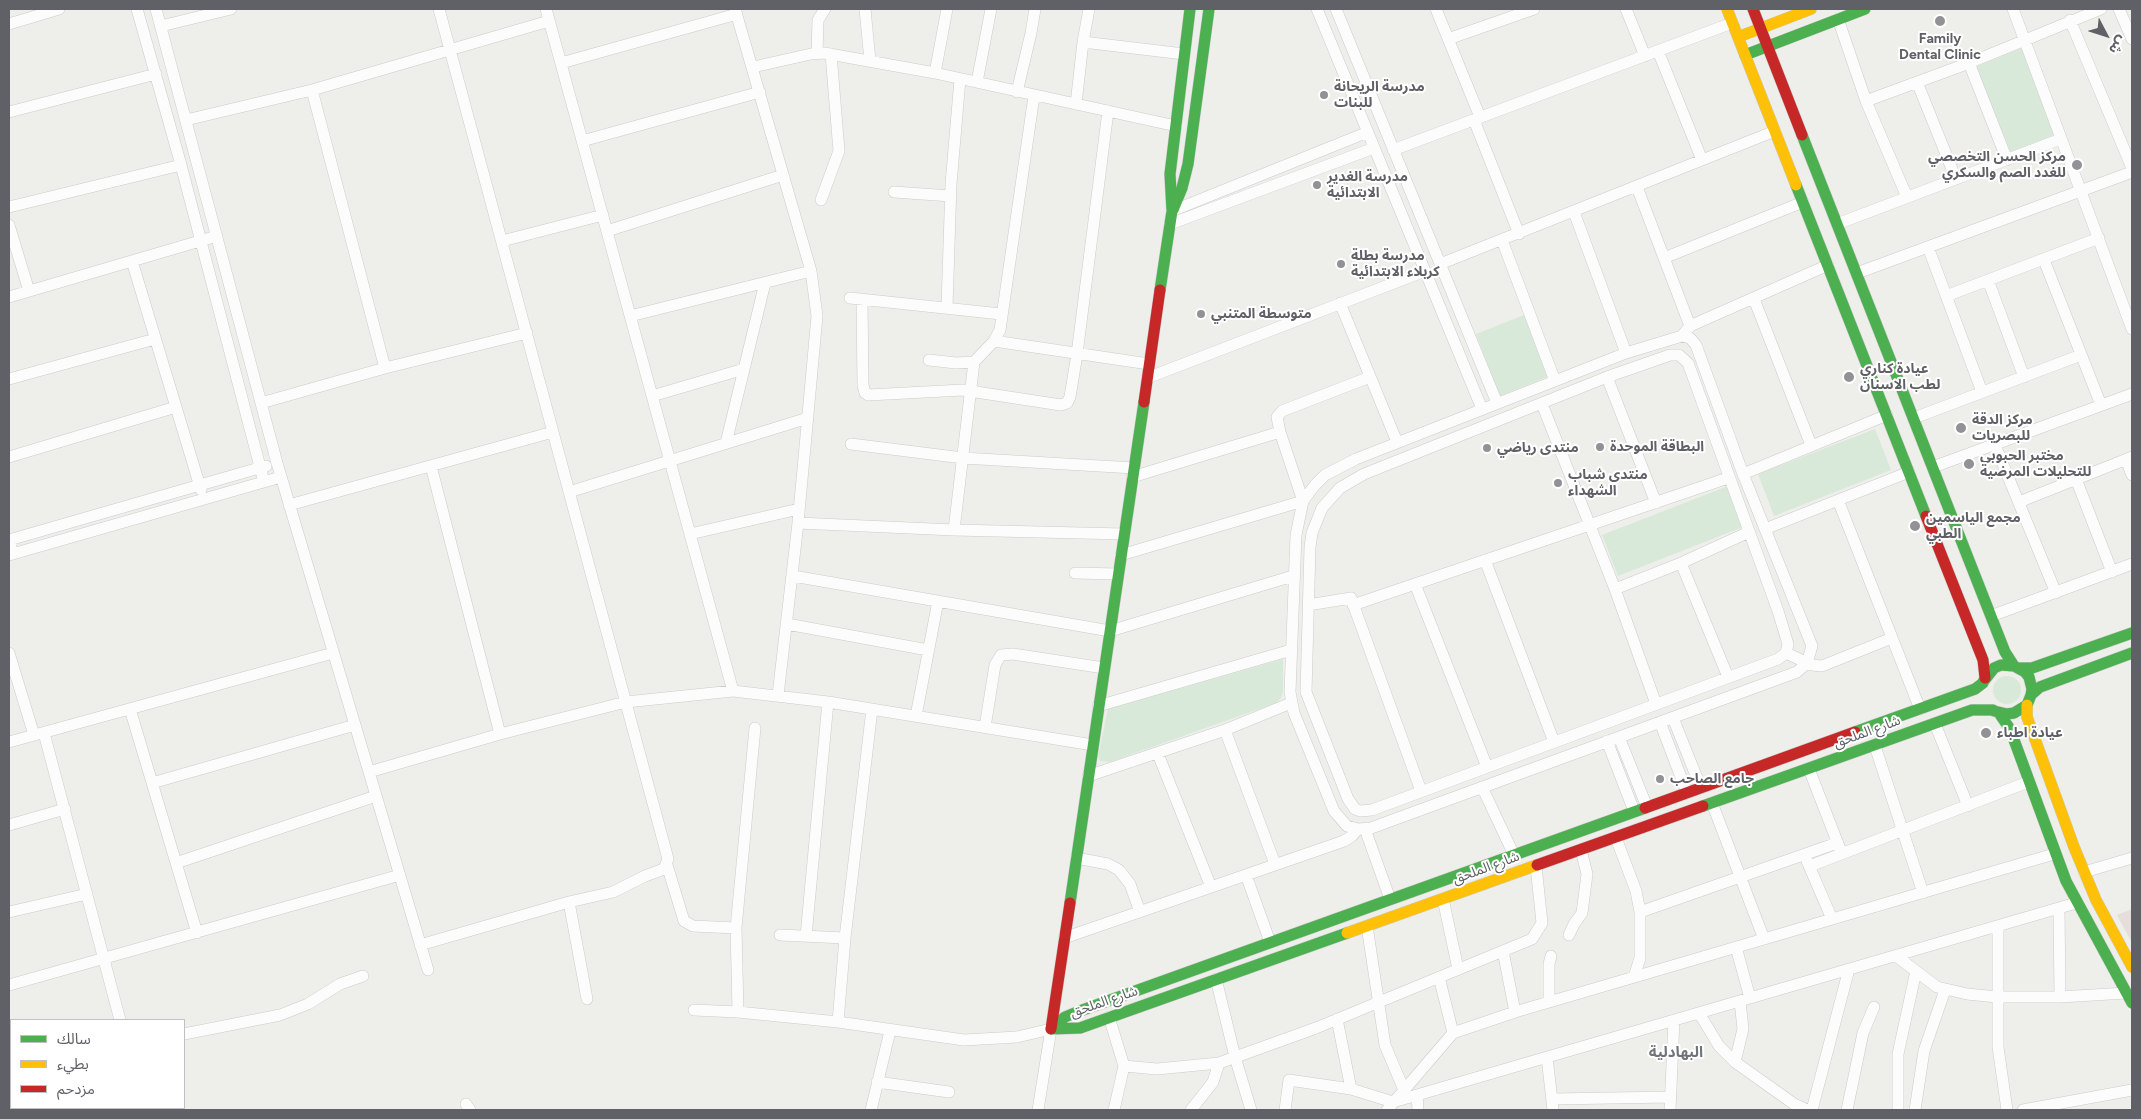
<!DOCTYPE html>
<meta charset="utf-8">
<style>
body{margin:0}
#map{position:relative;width:2141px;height:1119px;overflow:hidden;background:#eeeeea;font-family:Figtree,"Noto Sans Arabic",sans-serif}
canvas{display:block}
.frame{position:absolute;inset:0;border:10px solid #5f6167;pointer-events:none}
.legend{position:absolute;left:10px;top:1019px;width:175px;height:90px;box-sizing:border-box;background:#fff;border:1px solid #bfc0c2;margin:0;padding:6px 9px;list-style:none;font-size:15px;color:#5f6167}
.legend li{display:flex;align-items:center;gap:10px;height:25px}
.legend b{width:25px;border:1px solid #bfc0c2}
.north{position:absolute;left:2081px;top:10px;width:50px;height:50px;-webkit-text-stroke:4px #fff;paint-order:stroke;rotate:130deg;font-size:14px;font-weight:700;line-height:20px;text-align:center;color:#5f6167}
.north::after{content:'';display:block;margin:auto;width:18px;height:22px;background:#5f6167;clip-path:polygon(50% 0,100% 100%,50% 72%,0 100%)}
</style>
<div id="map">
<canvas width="2141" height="1119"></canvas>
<div class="frame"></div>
<ul class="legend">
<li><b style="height:6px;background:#4caf50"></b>سالك</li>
<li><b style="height:6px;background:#ffc107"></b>بطيء</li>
<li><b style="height:6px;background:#c62828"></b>مزدحم</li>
</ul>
<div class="north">ش</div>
</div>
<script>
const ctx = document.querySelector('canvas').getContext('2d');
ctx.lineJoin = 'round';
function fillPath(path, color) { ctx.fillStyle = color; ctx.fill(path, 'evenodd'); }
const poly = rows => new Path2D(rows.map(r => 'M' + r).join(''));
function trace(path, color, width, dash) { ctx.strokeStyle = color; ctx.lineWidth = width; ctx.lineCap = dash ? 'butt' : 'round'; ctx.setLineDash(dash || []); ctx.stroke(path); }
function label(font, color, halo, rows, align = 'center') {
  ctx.font = font + ' Figtree,"Noto Sans Arabic",sans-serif'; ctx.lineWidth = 4; ctx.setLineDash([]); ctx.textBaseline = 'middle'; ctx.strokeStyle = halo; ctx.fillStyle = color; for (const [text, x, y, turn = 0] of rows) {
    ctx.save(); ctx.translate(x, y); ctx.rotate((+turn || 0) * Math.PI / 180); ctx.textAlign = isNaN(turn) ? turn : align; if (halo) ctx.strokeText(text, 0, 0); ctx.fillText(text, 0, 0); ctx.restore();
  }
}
const medical = poly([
 [2132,909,2132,943,2117,915]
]);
const green = poly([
 [2022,48,2057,134,2011,153,1976,67],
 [1524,315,1549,376,1500,396,1476,334],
 [1875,429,1891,470,1774,516,1758,474],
 [1728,486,1743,527,1618,576,1602,535],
 [1283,659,1283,692,1281,698,1276,703,1110,762,1100,761,1098,756,1108,709],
 '1993 690a14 14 0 1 1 28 0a14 14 0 1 1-28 0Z'
]);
const street = poly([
 [137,9,181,165,264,482],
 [156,9,277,463,428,970],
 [546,9,733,691],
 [735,9,811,271,817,316,798,523,778,695],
 [865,9,870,61],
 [1317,9,1482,409],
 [1336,9,1497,403],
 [1436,9,1480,117],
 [1626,9,1645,56],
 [2013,9,2132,329],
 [2119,9,2132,39],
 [1838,19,1866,101,1907,197],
 [2070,20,2132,168],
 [9,24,59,9],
 [161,26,231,9],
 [1448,39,1534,9],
 [1083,42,1184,54],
 [1658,51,1702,160],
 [817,53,818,20,825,9],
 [561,63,737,14],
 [1969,63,2007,160],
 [753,67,811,54,824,53,935,73,1176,126],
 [935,73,947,9],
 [977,82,991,9],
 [1917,82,1956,179],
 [312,90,385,368],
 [1017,92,1031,33,1035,9],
 [1866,101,1969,63,2101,9],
 [1076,104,1083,42,1089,9],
 [9,112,156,74],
 [186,120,312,90,549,21],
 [1474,120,1519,234],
 [582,141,760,92],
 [1393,150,1732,23],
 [1637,187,1690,326],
 [894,192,951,196],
 [821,200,839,151,831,54],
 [9,207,181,165],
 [1172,211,1368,132],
 [1574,212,1626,353],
 [1170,224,1374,148],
 [1837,224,2061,139],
 [9,225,29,291],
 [607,231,783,175],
 [1502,240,1555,381],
 [502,241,603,215],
 [1928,247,1982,392],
 [1664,258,1803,202],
 [2044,260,2101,405],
 [132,261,201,490],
 [1440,264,1775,131],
 [1857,273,2132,172],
 [1988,280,2024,377],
 [1946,296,2099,238],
 [9,297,217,236],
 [850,298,1001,314],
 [862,299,863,385,865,393,868,395,963,390,1061,405,1067,403,1070,397,1077,354,1108,111],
 [1754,299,1811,445],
 [1340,303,1397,442],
 [947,307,951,184,960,79],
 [630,316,811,271],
 [1682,336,1690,338,1696,345,1743,474,1812,646,1807,663,1797,672,1371,828,1358,829,1347,826,1334,811,1294,713,1290,692,1296,535,1303,501,1315,485,1325,475,1356,459,1626,353,1682,336,1690,326,1828,265],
 [994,341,1149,364],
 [1670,355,1679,355,1688,363,1778,611,1788,644,1786,653,1778,659,1372,810,1360,811,1355,809,1348,799,1306,692,1310,547,1312,533,1322,508,1340,488,1364,474,1607,377,1670,355],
 [929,360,956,363,974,362,994,341,1000,330,1034,96],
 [1607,377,1656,503],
 [1147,378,1425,271],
 [9,379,155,339],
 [652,396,744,369],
 [261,403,385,368,527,333],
 [1542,404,1615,589,1656,704],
 [1914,418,2081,355],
 [726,443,765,283],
 [851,444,963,458,1134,468],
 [1995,445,2056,593],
 [9,457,176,407],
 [2126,460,2132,475],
 [431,466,500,734],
 [1933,467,2132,394],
 [1743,474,1887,415],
 [1132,477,1280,432],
 [2076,479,2112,572],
 [569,492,808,418],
 [1838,500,1920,709],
 [2019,502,2132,457],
 [289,505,553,432],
 [798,523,954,530,1124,534],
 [1765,529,1909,472],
 [954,530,974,362],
 [690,534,799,509],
 [13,554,9,540,266,466],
 [9,555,281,477],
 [1121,555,1303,501,1280,432,1277,417,1282,411,1370,377],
 [1485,560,1554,742],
 [1681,563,1728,677],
 [1075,573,1118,574],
 [793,576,1110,631,1293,576],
 [1415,584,1487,767],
 [1615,589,1681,563,1749,532],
 [1308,605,1351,598,1421,791],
 [1353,605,1728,478],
 [1991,616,2132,564],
 [787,624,928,650],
 [9,653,34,735],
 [1786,653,1812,665,1822,666,1892,638],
 [1098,706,1291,650],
 [130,709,197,933],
 [916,716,938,601],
 [1673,718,1701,788],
 [1660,722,1687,793],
 [1935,724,1968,806],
 [985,727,995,665,1001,655,1013,654,1104,668],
 [1225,730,1275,864],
 [44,733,120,1020],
 [1619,737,1647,807],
 [1607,741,1634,811],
 [9,742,333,653],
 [1875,746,1923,893],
 [1158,754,1211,887],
 [1809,769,1840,849],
 [369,772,500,734,626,702,733,691,828,702,1093,745],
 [1088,776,1225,730,1291,703],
 [152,783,355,725],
 [1482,787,1514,855],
 [1712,803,1764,939],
 [9,825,65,809],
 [1365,829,1390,899],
 [1616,838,1636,891,1640,912,1640,958,1634,977],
 [1076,858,1108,864,1119,870,1130,884,1140,912],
 [1807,861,1832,919],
 [176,863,376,796],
 [667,865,684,921,693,926,736,928],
 [1810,866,2028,782],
 [2084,872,2132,858],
 [1246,875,1270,942],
 [1443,899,1458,969],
 [569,902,587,999],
 [2059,908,2060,997],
 [9,912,87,894],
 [1640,912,1837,843],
 [1367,926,1385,1045,1404,1090],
 [1998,926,1998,1047,2007,1110],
 [780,935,845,938],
 [1569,935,1574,924,1582,913,1587,874,1581,850],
 [806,936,828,702],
 [1064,938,1344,841,1352,836,1358,829],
 [420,945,569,902,613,892,645,876,664,869,668,859,439,9],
 [1736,947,1750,998],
 [1503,951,1515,1012],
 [1896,956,1937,987,1967,994,1997,997,2060,997,2126,993],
 [1439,977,1453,1033],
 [1216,979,1235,1057,1251,1110],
 [9,985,400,875],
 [1549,1002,1549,964,1551,956],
 [694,1010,738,1012,838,1022,964,1040,1017,1037,1051,1029,1038,1110],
 [738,1012,736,928,755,728],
 [1699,1013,1719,1046,1735,1062,1794,1104,1807,1110],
 [1109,1017,1124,1066,1114,1110],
 [1337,1019,1351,1089],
 [838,1022,845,938,872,709],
 [184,1034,280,1015,308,1004,340,984,363,976],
 [1547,1057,1553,1110],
 [1735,1062,1743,1029,1740,1001],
 [1124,1066,1157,1069,1219,1063,1316,1028,1532,939,1542,923,1536,866],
 [9,1077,11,1077],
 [877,1082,949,1092],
 [1417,1095,1418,1110],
 [1553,1099,1670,1097],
 [466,1104,470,1110],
 [871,1110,890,1031],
 [1191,1110,1213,1082,1219,1063],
 [1285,1110,1289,1080,1351,1089,1393,1102,2076,903],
 [1387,1110,1453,1033,1515,1012,2054,854],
 [1670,1110,1674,1020],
 [1812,1110,1849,969],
 [1847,1110,1863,1033,1874,1007],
 [1898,1110,1898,1054,1916,971],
 [1915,1110,1924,1051,1945,990],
 [2023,1110,2132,1090]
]);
const fast = poly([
 [1745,55,1865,9],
 [1802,135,2005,652,2014,666],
 [1796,185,1926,516],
 [1173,210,1182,188,1188,164,1209,9],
 [1160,290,1172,211,1170,174,1190,9],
 [2020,668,2032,668,2132,633],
 [1983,682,1994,668,2001,665,2014,666,2025,672,2029,677,2032,689,2031,695],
 [1994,711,2007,714,2014,713,2027,705,2031,695,2040,687,2132,653],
 [1999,713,2010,729,2066,881,2132,1003],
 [1855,732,1975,689,1983,683],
 [1703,806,1972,710,1993,710],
 [1070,903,1144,402],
 [1051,1029,1080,1028,1347,933],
 [1051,1029,1065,1017,1077,1012,1645,808]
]);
const slow = poly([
 [1727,9,1796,185],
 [1738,37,1811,9],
 [2027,705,2027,717,2074,847,2096,900,2132,967],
 [1347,933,1537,865]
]);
const jam = poly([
 [1753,9,1802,135],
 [1144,402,1160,290],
 [1926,516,1983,660,1985,678],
 [1645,808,1855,732],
 [1537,865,1703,806],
 [1051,1029,1070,903]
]);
const markers = [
 [1940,21,6,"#919295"],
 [1324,95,5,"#919295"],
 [2077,165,6,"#919295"],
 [1317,185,5,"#919295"],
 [1341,264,5,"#919295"],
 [1201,314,5,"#919295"],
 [1849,377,6,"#919295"],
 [1961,428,6,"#919295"],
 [1600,447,5,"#919295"],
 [1487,448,5,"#919295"],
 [1969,464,6,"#919295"],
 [1558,483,5,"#919295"],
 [1915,526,6,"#919295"],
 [1986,733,6,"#919295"],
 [1660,779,5,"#919295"]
];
const poiNames = [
 ["Family",1940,39,"center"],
 ["Dental Clinic",1940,55,"center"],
 ["مدرسة الريحانة",1334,87],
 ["للبنات",1334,103],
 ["مركز الحسن التخصصي",2066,157,"right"],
 ["للغدد الصم والسكري",2066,173,"right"],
 ["مدرسة الغدير",1327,177],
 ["الابتدائية",1327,193],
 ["مدرسة بطلة",1351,256],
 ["كربلاء الابتدائية",1351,272],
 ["متوسطة المتنبي",1211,314],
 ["عيادة كناري",1860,369],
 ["لطب الاسنان",1860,385],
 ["مركز الدقة",1972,420],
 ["للبصريات",1972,436],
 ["البطاقة الموحدة",1610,447],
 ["منتدى رياضي",1497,448],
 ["مختبر الحبوبي",1980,456],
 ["للتحليلات المرضية",1980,472],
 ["منتدى شباب",1568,475],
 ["الشهداء",1568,491],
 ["مجمع الياسمين",1926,518],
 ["الطبي",1926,534],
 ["عيادة اطباء",1997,733],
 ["جامع الصاحب",1670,779]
];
const streetNames = [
 ["شارع الملحق",1867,732,-20],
 ["شارع الملحق",1486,868,-20],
 ["شارع الملحق",1104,1002,-19]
];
const neighbourhoodNames = [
 ["البهادلية",1676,1053]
];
fillPath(medical, '#e6dedb');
fillPath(green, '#d9e9d9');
trace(street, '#cbcccb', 12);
trace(fast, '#cacaca', 12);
trace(slow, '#cacaca', 12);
trace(jam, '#cacaca', 12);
trace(street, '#fcfcfc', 11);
trace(fast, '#4caf50', 11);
trace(slow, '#ffc107', 11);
trace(jam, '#c62828', 11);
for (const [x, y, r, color] of markers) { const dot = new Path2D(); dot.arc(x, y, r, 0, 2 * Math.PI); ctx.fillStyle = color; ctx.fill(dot); trace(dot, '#fff', 2); }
label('bold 14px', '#5f6167', '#fff', poiNames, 'left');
label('14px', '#5f6167', '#fff', streetNames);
label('bold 15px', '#707379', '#fff', neighbourhoodNames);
</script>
